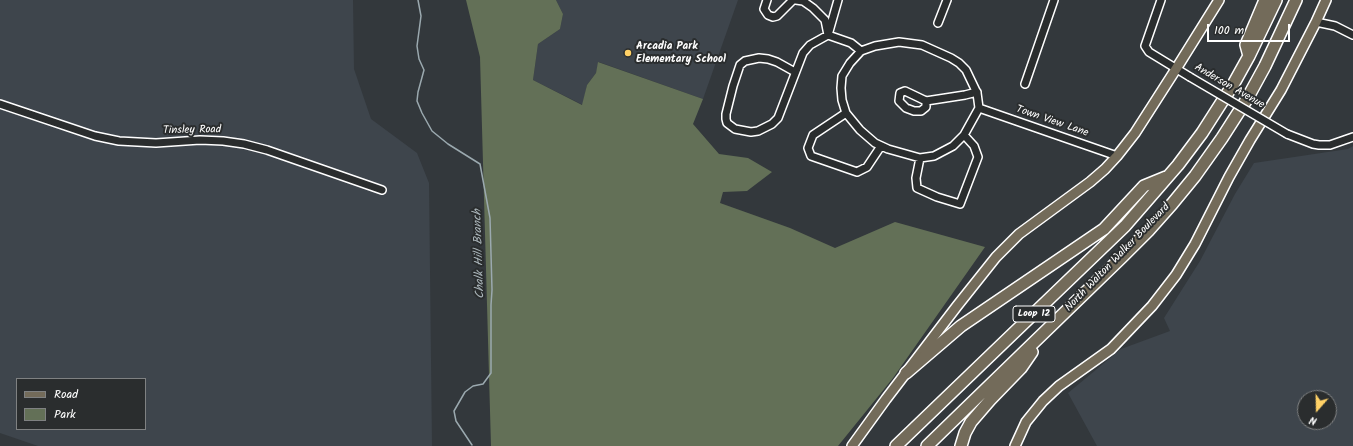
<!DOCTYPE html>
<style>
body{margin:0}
#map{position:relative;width:1353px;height:446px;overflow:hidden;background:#33383c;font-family:Kalam,sans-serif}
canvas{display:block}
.legend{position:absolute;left:16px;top:378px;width:130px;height:52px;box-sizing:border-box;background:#2a2d2e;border:1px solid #7f8182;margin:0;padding:5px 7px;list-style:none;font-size:12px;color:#fff}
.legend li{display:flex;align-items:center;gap:8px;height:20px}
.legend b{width:20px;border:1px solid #7f8182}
.north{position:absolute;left:1297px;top:390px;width:40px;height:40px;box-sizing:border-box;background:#2a2d2e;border:1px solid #7f8182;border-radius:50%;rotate:200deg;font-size:11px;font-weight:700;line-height:16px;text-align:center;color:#fff}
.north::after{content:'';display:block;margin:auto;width:14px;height:18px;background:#ffd166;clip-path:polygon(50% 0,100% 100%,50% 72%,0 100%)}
.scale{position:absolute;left:1207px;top:24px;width:83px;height:18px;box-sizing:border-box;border:2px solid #fff;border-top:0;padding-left:5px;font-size:12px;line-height:14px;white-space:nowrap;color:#fff;-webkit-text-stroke:3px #2a2d2e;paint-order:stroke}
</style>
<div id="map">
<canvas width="1353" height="446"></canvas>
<ul class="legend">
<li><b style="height:5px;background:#736b5a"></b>Road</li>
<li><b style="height:11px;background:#637057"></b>Park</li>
</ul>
<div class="north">N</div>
<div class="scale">100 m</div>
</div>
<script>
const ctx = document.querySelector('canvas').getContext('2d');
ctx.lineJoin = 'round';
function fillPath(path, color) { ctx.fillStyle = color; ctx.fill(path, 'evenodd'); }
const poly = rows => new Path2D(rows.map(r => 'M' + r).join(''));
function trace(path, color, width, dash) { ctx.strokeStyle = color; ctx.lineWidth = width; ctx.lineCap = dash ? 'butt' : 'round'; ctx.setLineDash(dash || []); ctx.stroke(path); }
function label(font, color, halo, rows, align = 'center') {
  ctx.font = font + ' Kalam,sans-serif'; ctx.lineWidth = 4; ctx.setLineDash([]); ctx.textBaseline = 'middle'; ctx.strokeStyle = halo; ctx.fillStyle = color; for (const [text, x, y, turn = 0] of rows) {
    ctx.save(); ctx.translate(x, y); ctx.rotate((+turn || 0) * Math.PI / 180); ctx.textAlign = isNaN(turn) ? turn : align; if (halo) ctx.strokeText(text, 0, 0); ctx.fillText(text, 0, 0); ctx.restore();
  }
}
const built = poly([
 [0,0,353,0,354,69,371,119,417,153,429,183,432,446,38,446,0,433],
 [17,379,145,379,145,429,17,429],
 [556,0,738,0,703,99,599,62,596,73,587,85,583,105,533,80,538,44,560,29,563,14],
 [1353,146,1353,446,1097,446,1068,393,1121,349,1170,331,1164,318,1200,261,1235,194,1254,163,1348,149],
 [1305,398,1329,398,1329,422,1305,422]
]);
const green = poly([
 [466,0,556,0,563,14,560,29,538,44,533,80,582,105,587,85,596,73,598,62,703,99,693,124,719,154,748,158,772,172,747,191,723,192,720,203,790,228,835,248,895,222,985,247,893,378,838,446,491,446,480,57]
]);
const stream = poly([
 [418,0,421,16,417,46,419,59,424,70,418,92,417,101,422,113,432,131,448,144,480,164,490,218,492,290,491,305,491,373,483,384,473,386,465,392,454,411,456,421,472,445]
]);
const minor = poly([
 [767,0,764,9,768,15,773,17,777,16,793,0],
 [796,0,803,1,813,8,825,20,828,35,851,43,861,51],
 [1161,0,1145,46,1149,52,1190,77],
 [1316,22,1335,26,1353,35],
 [938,23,947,0],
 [899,42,922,45,951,58,959,63,966,70,977,93,979,108,964,135,953,146,934,156,920,158,888,149,875,143,860,130,846,113,842,100,841,88,842,76,850,63,861,51,875,46,899,42],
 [795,72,777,62,768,59,759,58,745,61,740,65,733,86,726,114,726,119,727,123,735,129,751,132,758,131,772,124,778,118,803,53,810,45,828,35,838,0],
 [1025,84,1054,0],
 [926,101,926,107,921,111,914,111,906,108,899,101,900,93,905,91,926,101,965,95,977,92],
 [0,104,95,136,119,141,156,143,200,140,223,141,244,144,267,150,382,190],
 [979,108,1117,156],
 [846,113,813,135,808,148,811,156,857,172,867,167,881,146],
 [1287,134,1313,144,1319,145,1330,145,1353,137],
 [920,158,916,178,917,188,937,197,960,204,978,157,974,146,964,135]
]);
const major = poly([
 [852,446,886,399,957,306,996,257,1019,234,1090,182,1105,169,1117,156,1135,133,1176,69,1219,0],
 [1015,446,1026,422,1043,401,1059,386,1111,349,1152,306,1176,275,1195,244,1229,177,1250,140,1281,90,1316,22,1326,0]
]);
const highway = poly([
 [1249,56,1246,45,1265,0],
 [906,373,961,326,1104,229,1144,186,1166,177],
 [896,446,1125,226,1178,165,1202,133,1234,83,1249,56,1276,0],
 [927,446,1122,257,1148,231,1172,204,1195,176,1222,138,1247,99,1265,66,1296,0],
 [961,446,965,433,971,422,990,400,1021,368,1032,352]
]);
const minorBridge = poly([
 [1190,77,1287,134]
]);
const markers = [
 [628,53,4,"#ffd166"]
];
const shields = [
 [1034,314,42]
];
const shieldNames = [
 ["Loop 12",1034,314]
];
const poiNames = [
 ["Arcadia Park",636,47],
 ["Elementary School",636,60]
];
const streetNames = [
 ["Anderson Avenue",1229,87,30],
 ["Town View Lane",1052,122,19],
 ["Tinsley Road",192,131,-1],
 ["North Walton Walker Boulevard",1118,258,-46]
];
const waterNames = [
 ["Chalk Hill Branch",480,254,-92]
];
fillPath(built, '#3e454c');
fillPath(green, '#637057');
trace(stream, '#9ba9af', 1.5);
trace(minor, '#fff', 10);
trace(major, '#fff', 12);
trace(highway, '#fff', 14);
trace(minor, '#2a2d2e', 7);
trace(major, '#736b5a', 9);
trace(highway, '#736b5a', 11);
trace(minorBridge, '#fff', 10, []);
trace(minorBridge, '#2a2d2e', 7);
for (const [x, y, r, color] of markers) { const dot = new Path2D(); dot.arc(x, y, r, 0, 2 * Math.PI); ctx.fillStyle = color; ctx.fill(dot); trace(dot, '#2a2d2e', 1.5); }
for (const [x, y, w] of shields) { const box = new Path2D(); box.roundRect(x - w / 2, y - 8, w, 16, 3); ctx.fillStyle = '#2a2d2e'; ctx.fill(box); trace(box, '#fff', 1); }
label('bold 10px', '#fff', null, shieldNames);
label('bold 11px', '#fff', '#2a2d2e', poiNames, 'left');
label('11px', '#fff', '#2a2d2e', streetNames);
label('italic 12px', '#acb7bc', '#2a2d2e', waterNames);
</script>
